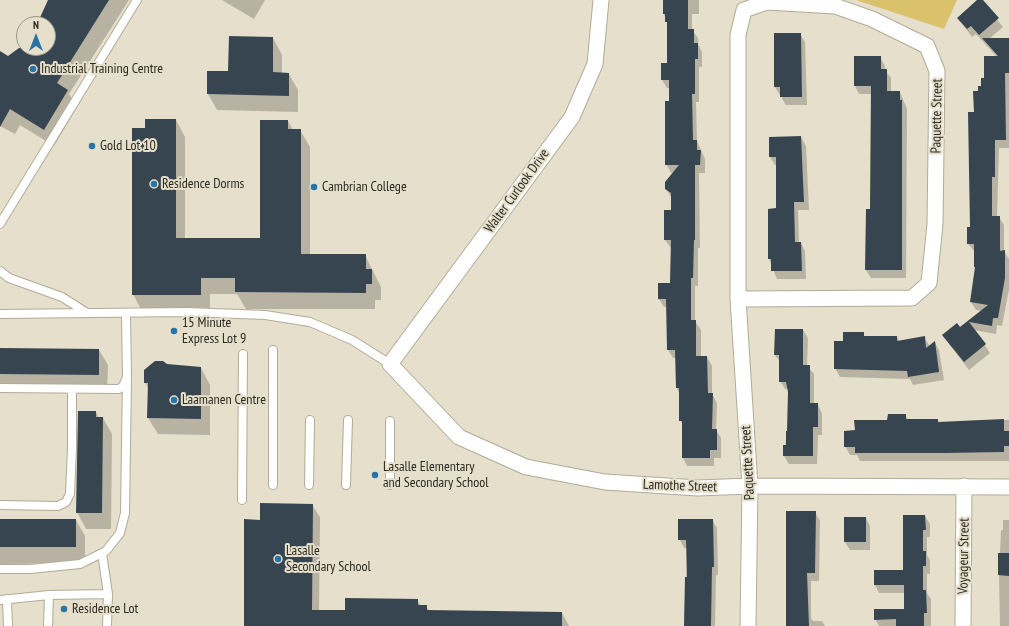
<!DOCTYPE html>
<style>
body{margin:0}
#map{position:relative;width:1009px;height:626px;overflow:hidden;background:#e5dfcb;font-family:"PT Sans Narrow",sans-serif}
canvas{display:block}
.north{position:absolute;left:16px;top:16px;width:40px;height:40px;box-sizing:border-box;background:#e5dfcb;border:1px solid #9b9787;border-radius:50%;rotate:0deg;font-size:11px;font-weight:700;line-height:16px;text-align:center;color:#2c2a22}
.north::after{content:'';display:block;margin:auto;width:14px;height:18px;background:#2974a7;clip-path:polygon(50% 0,100% 100%,50% 72%,0 100%)}
</style>
<div id="map">
<canvas width="1009" height="626"></canvas>
<div class="north">N</div>
</div>
<script>
const ctx = document.querySelector('canvas').getContext('2d');
ctx.lineJoin = 'round';
function fillPath(path, color) { ctx.fillStyle = color; ctx.fill(path, 'evenodd'); }
const poly = rows => new Path2D(rows.map(r => 'M' + r).join(''));
function trace(path, color, width, dash) { ctx.strokeStyle = color; ctx.lineWidth = width; ctx.lineCap = dash ? 'butt' : 'round'; ctx.setLineDash(dash || []); ctx.stroke(path); }
function label(font, color, halo, rows, align = 'center') {
  ctx.font = font + ' "PT Sans Narrow",sans-serif'; ctx.lineWidth = 4; ctx.setLineDash([]); ctx.textBaseline = 'middle'; ctx.strokeStyle = halo; ctx.fillStyle = color; for (const [text, x, y, turn = 0] of rows) {
    ctx.save(); ctx.translate(x, y); ctx.rotate((+turn || 0) * Math.PI / 180); ctx.textAlign = isNaN(turn) ? turn : align; if (halo) ctx.strokeText(text, 0, 0); ctx.fillText(text, 0, 0); ctx.restore();
  }
}
const green = poly([
 [856,0,957,0,944,29]
]);
const shadow = poly([
 [49,0,129,0,69,94,77,107,54,146,20,125,15,134,0,126,0,52,8,57,24,45,24,48,48,48,48,24,38,24],
 [222,0,265,0,254,19],
 [664,0,699,0,699,14,692,14,692,30,698,38,698,44,702,52,702,67,699,67,699,102,696,102,697,141,705,159,705,173,699,173,700,248,698,248,698,286,695,286,695,321,701,330,701,357,707,357,712,366,712,394,717,403,716,430,721,438,721,458,714,458,714,466,687,466,683,458,683,425,680,420,680,395,677,388,676,358,673,358,668,350,667,307,664,307,659,299,671,284,671,248,665,240,672,212,671,197,666,189,674,173,671,173,666,164,670,88,667,88,662,80,668,64,668,26,664,14],
 [978,0,981,0,1003,27,989,39,1009,39,1009,148,999,148,997,217,999,217,1004,225,1004,251,1009,259,1009,289,1002,326,997,325,996,334,974,330,990,353,969,370,943,336,960,328,981,311,976,310,971,302,976,270,975,252,968,244,971,228,975,113,979,92,997,57,976,34,972,37,958,18],
 [800,34,805,42,807,105,786,105,775,87],
 [273,38,282,55,282,73,289,74,298,90,298,112,217,110,208,94],
 [880,57,885,66,885,70,891,78,891,92,900,92,907,109,906,278,871,278,866,270,871,210,872,94,859,94,855,86],
 [176,120,185,137,185,239,261,239,288,121,293,130,300,130,310,147,310,255,365,255,381,287,381,300,375,300,375,309,246,309,237,294,210,294,210,311,142,311,133,294,146,129],
 [801,137,806,146,809,210,798,210,799,243,801,243,805,251,806,279,777,279,769,259,777,209,777,165,775,165,770,157],
 [803,330,808,338,807,366,814,374,814,404,817,404,822,413,822,435,818,435,817,464,789,464,784,456,787,432,788,432,788,389,785,389,780,381,780,362,775,355],
 [863,333,865,337,897,337,900,342,924,338,930,346,935,343,939,350,944,380,913,385,910,379,840,377,835,368,844,342],
 [0,349,99,350,108,365,107,390,0,389],
 [167,365,201,368,210,385,210,435,158,434,148,418,148,388,145,382],
 [96,412,99,418,103,418,112,434,111,529,86,529,77,512],
 [905,415,908,420,938,420,939,423,983,420,1009,420,1009,461,860,461,857,455,850,455,845,446,856,431],
 [312,505,320,517,319,611,346,611,417,600,421,606,426,606,429,611,562,613,569,626,245,626,261,521],
 [815,512,820,521,819,581,811,581,811,618,813,621,822,621,825,626,787,626],
 [925,516,930,524,930,537,927,537,927,555,930,560,930,574,927,574,927,593,931,599,931,626,879,626,875,619,906,610,905,593,879,593,875,585,904,571],
 [845,518,866,518,870,526,870,550,850,550,845,542],
 [0,520,76,520,85,536,85,563,0,564],
 [712,520,717,528,718,575,716,575,715,626,685,626,687,548,684,548,680,540],
 [1003,520,1009,520,1009,626,1000,626,999,575,1001,530,1003,530]
]);
const building = poly([
 [48,0,109,0,57,83,68,90,44,130,10,109,0,127,0,51,8,56,19,48,48,48,48,24,37,24],
 [663,0,688,0,688,29,694,29,694,43,698,43,698,59,695,59,695,94,692,94,693,140,697,140,697,150,701,150,700,165,695,165,695,240,694,240,693,278,691,278,691,320,696,320,696,356,707,356,708,393,713,393,712,429,717,429,717,450,710,450,710,458,682,458,682,421,679,421,679,388,676,388,675,350,667,350,666,299,658,299,658,283,670,283,671,240,664,240,664,210,671,210,671,193,665,189,665,182,679,165,665,165,665,101,669,101,669,80,661,80,661,63,667,63,667,22,665,22,665,14,663,14],
 [977,0,983,0,999,18,979,35,971,26,967,29,957,18],
 [774,33,801,33,802,97,780,97,780,87,774,87],
 [229,36,273,37,273,72,289,73,289,96,207,94,207,71,228,71],
 [982,38,1009,38,1009,73,1005,73,1006,140,995,140,995,177,992,177,992,216,1000,216,1000,251,1005,250,1005,278,998,318,993,318,992,326,969,322,986,344,964,362,942,335,957,323,960,327,988,305,970,302,975,267,974,267,974,244,967,244,967,227,970,227,968,112,974,112,973,91,978,91,978,86,981,86,981,78,984,78,984,56,998,56],
 [854,56,881,56,881,69,887,69,887,91,900,91,900,100,902,100,902,270,865,270,866,209,870,209,871,86,854,86],
 [145,119,176,119,176,238,260,238,260,120,288,120,288,129,301,129,301,254,366,254,366,269,372,269,372,284,366,284,366,293,235,292,235,278,201,278,201,295,132,295,132,128,145,128],
 [801,136,804,202,794,202,795,242,801,242,802,271,771,271,771,259,768,259,768,209,776,208,776,157,769,157,769,137],
 [775,329,803,329,803,365,810,365,810,403,818,403,818,427,813,427,813,456,783,456,783,445,786,445,786,431,787,431,788,392,786,382,779,382,779,355,774,355],
 [843,332,864,332,864,336,897,336,897,341,925,336,926,348,935,341,939,372,908,377,907,371,834,369,834,341,843,341],
 [0,348,99,349,99,375,0,374],
 [155,361,163,361,167,364,201,367,201,419,147,418,148,383,144,383,144,370],
 [78,411,96,411,96,417,103,417,102,513,76,513],
 [888,414,906,414,906,419,938,419,938,422,1004,419,1004,431,1009,431,1009,446,1004,446,1004,452,944,453,855,453,855,447,844,447,844,431,855,430,854,420,887,420],
 [260,503,313,504,312,610,345,610,345,598,418,599,418,605,427,605,427,610,562,612,562,626,244,626,244,519,260,520],
 [786,511,816,511,815,573,807,573,809,626,786,626],
 [903,515,925,515,926,530,923,530,923,551,926,551,926,566,923,566,923,590,926,590,927,613,924,613,924,626,896,626,896,619,874,620,874,609,904,609,904,585,874,585,874,570,903,570],
 [844,517,866,517,866,542,844,542],
 [0,519,76,519,76,547,0,547],
 [678,519,713,519,714,567,712,567,711,626,684,626,685,577,687,577,686,540,678,540],
 [998,553,1009,553,1009,576,998,575]
]);
const lane = poly([
 [0,224,137,0],
 [0,271,9,278,62,297,87,313],
 [0,314,187,312,265,315,310,322,352,340,390,364],
 [273,350,273,485],
 [0,388,119,389,123,386,127,377,126,313],
 [390,421,390,485],
 [309,485,310,420],
 [346,485,348,420],
 [242,500,243,354],
 [0,505,58,506,66,502,70,494,72,448,72,390],
 [102,553,108,594,107,626],
 [0,569,30,569,80,564,106,551,120,533,125,513,127,377],
 [7,599,8,626],
 [0,600,49,595,108,594],
 [48,626,49,595]
]);
const street = poly([
 [601,0,595,64,572,117,390,364,459,437,526,467,605,482,698,488,750,486,1009,487],
 [738,299,912,298,929,283,935,224,937,71,927,46,872,19,835,6,767,2,744,10,738,35,738,299,750,486,748,626],
 [963,626,964,486]
]);
const markers = [
 [33,69,4,"#2974a7"],
 [92,146,4,"#2974a7"],
 [154,184,4,"#2974a7"],
 [314,187,4,"#2974a7"],
 [174,331,4,"#2974a7"],
 [174,400,4,"#2974a7"],
 [375,475,4,"#2974a7"],
 [278,559,4,"#2974a7"],
 [64,609,4,"#2974a7"]
];
const poiNames = [
 ["Industrial Training Centre",41,69],
 ["Gold Lot 10",100,146],
 ["Residence Dorms",162,184],
 ["Cambrian College",322,187],
 ["15 Minute",182,323],
 ["Express Lot 9",182,339],
 ["Laamanen Centre",182,400],
 ["Lasalle Elementary",383,467],
 ["and Secondary School",383,483],
 ["Lasalle",286,551],
 ["Secondary School",286,567],
 ["Residence Lot",72,609]
];
const streetNames = [
 ["Paquette Street",937,116,-89],
 ["Walter Curlook Drive",517,191,-54],
 ["Paquette Street",748,463,-93],
 ["Lamothe Street",680,486,2],
 ["Voyageur Street",964,556,-89]
];
fillPath(green, '#dac16c');
fillPath(shadow, '#0003');
fillPath(building, '#364550');
trace(lane, '#b1ab98', 10);
trace(street, '#b1ab98', 17);
trace(lane, '#fff', 8);
trace(street, '#fff', 15);
for (const [x, y, r, color] of markers) { const dot = new Path2D(); dot.arc(x, y, r, 0, 2 * Math.PI); ctx.fillStyle = color; ctx.fill(dot); trace(dot, '#e5dfcb', 1.5); }
label('14px', '#2c2a22', '#e5dfcb', poiNames, 'left');
label('14px', '#2c2a22', '#e5dfcb', streetNames);
</script>
